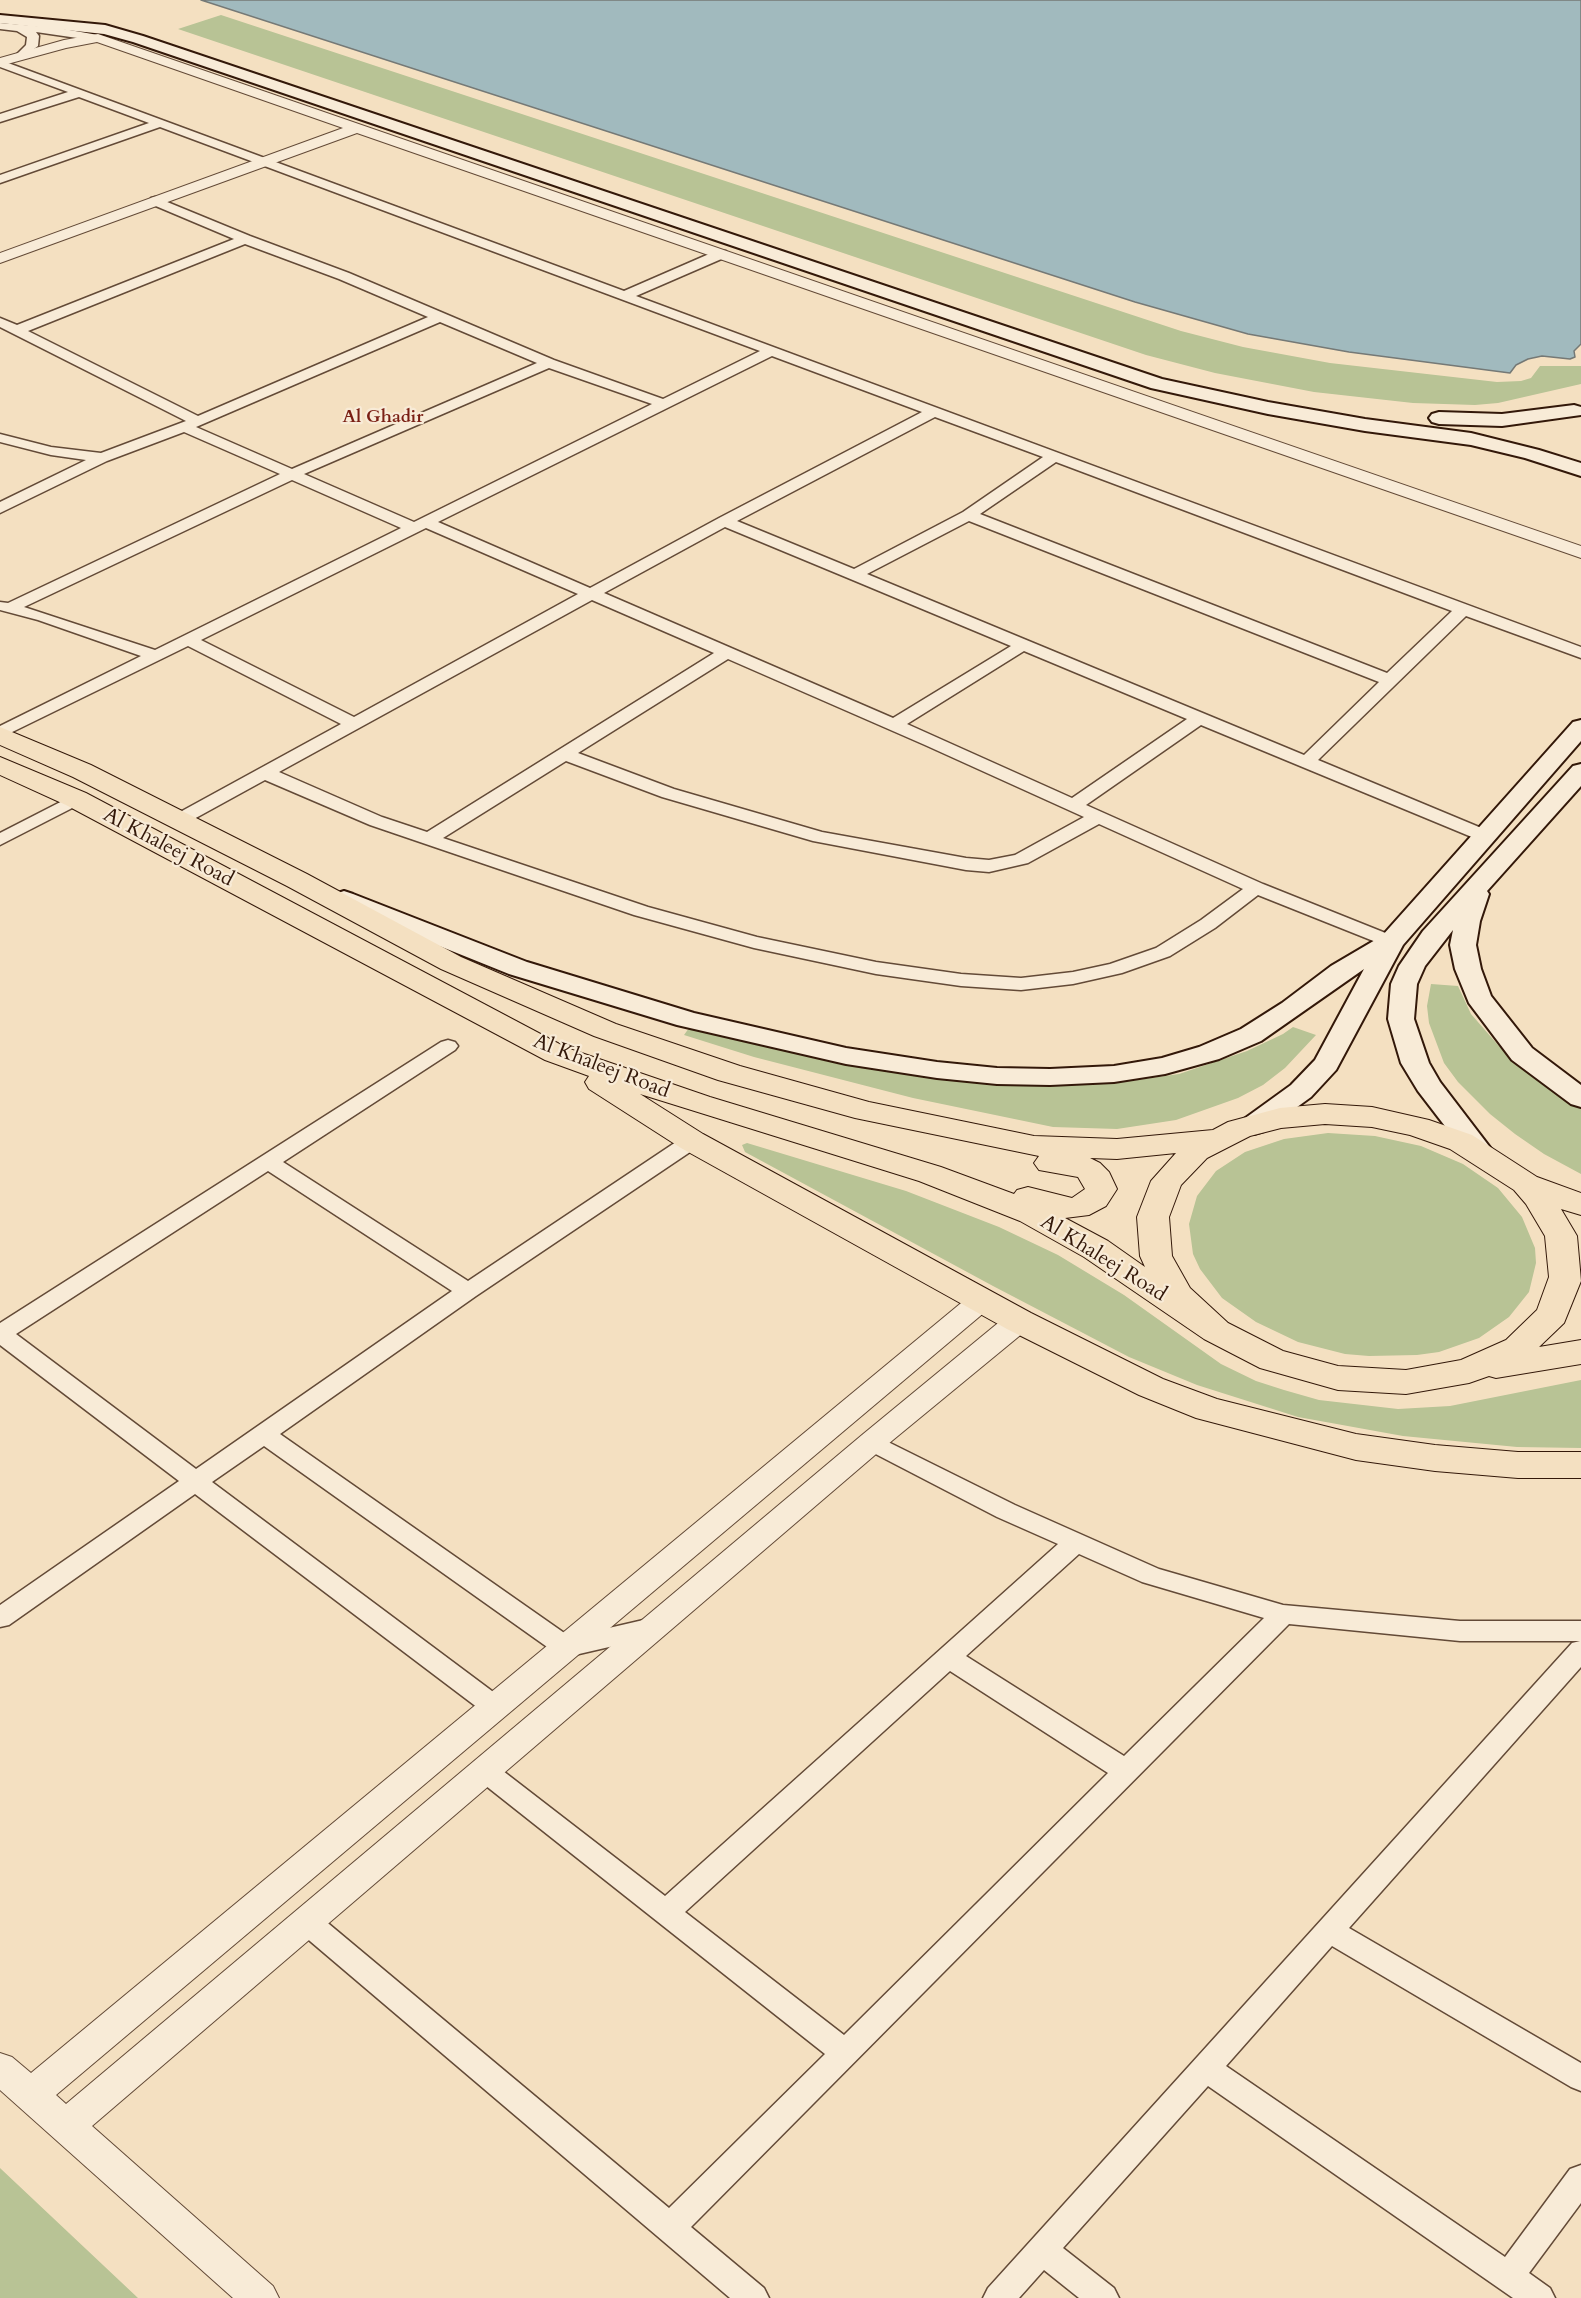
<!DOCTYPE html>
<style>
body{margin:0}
canvas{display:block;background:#f4e0c1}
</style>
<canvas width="1581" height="2298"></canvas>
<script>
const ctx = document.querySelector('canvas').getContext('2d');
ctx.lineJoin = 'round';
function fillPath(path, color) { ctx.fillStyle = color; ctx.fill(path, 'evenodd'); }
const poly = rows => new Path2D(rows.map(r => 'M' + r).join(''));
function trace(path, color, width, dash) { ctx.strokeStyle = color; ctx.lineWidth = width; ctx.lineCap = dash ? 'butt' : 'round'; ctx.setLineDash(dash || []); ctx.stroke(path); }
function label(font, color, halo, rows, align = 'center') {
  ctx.font = font + ' Cardo,serif'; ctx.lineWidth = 4.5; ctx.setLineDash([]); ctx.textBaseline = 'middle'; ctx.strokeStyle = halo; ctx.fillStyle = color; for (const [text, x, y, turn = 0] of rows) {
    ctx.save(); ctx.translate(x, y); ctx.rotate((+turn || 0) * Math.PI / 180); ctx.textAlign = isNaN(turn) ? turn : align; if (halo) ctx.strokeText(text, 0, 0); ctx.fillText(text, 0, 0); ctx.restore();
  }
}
const green = poly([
 [221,15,1181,331,1243,347,1330,363,1497,382,1521,381,1531,378,1540,366,1581,366,1581,384,1498,403,1475,405,1413,403,1314,392,1215,373,1146,355,178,29],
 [1431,984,1458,986,1471,1014,1498,1045,1520,1067,1581,1109,1581,1174,1544,1154,1515,1134,1490,1114,1458,1082,1444,1063,1429,1023,1427,1006],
 [1293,1027,1316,1035,1285,1068,1263,1085,1238,1098,1176,1120,1117,1129,1053,1127,913,1098,754,1057,684,1035,689,1028,777,1049,905,1074,1003,1085,1062,1086,1123,1082,1179,1074,1247,1051,1283,1034],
 [1328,1133,1375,1136,1421,1146,1463,1164,1498,1188,1522,1217,1535,1248,1536,1263,1529,1292,1509,1317,1479,1338,1439,1352,1417,1355,1369,1356,1345,1354,1298,1342,1256,1322,1222,1298,1200,1269,1193,1254,1189,1224,1197,1196,1216,1171,1245,1152,1284,1139],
 [747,1143,906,1191,999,1227,1058,1255,1124,1295,1221,1364,1256,1381,1284,1390,1319,1400,1398,1409,1450,1406,1581,1380,1581,1448,1517,1447,1403,1436,1298,1417,1197,1385,1129,1357,993,1286,745,1152,742,1145],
 [0,2168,138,2298,0,2298]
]);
const water = poly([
 [201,0,1581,0,1581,344,1574,351,1575,357,1570,359,1542,356,1528,359,1516,365,1510,373,1349,352,1248,334,1135,302,201,0]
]);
const minor = poly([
 [0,23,58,28,98,35,104,38,98,41,36,32,39,36,38,46,23,57,17,54,26,45,27,37,17,31,0,29,0,23],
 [0,60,624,291,716,251,726,251,728,254,726,257,636,296,1581,647,1581,658,1466,616,1318,760,1491,832,1494,836,1491,840,1479,840,1201,725,1086,805,1263,884,1398,938,1401,942,1398,946,1391,948,1258,895,1215,928,1170,956,1122,973,1073,984,1021,990,961,986,876,974,754,948,634,915,370,825,265,780,183,825,171,825,168,821,171,817,341,724,188,646,0,738,0,726,141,656,38,620,0,610,0,602,8,603,280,474,184,432,107,461,0,513,0,502,86,460,51,455,0,442,0,434,51,447,101,453,186,421,0,327,0,318,17,325,234,239,151,204,149,201,151,198,155,197,250,236,349,273,554,360,663,399,760,351,160,127,0,183,0,175,149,123,79,97,0,122,0,114,68,92,0,67,0,60],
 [245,244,339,279,428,317,198,416,28,331,245,244],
 [440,322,537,363,292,469,196,427,440,322],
 [772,356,922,412,719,518,590,588,438,522,772,356],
 [549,368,652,404,414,522,304,474,549,368],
 [935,417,1043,457,963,512,854,569,737,521,935,417],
 [1056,462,1452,611,1387,673,980,514,1056,462],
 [292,480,401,528,155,650,24,607,292,480],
 [969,521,1379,682,1304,755,867,574,969,521],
 [725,527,848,578,1011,646,893,718,604,593,725,527],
 [426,528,578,594,354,717,201,640,426,528],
 [592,600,714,653,427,832,382,817,279,772,592,600],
 [1024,651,1187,719,1072,798,907,724,1024,651],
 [728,659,925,745,1084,817,1015,855,989,860,966,858,822,832,674,789,578,753,728,659],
 [566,761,662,797,813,841,966,870,989,872,1028,863,1099,824,1243,889,1201,920,1156,948,1110,964,1073,972,1021,978,961,974,876,962,757,937,648,907,443,838,566,761],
 [76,794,82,795,85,799,82,803,0,845,0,833,76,794],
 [448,1040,455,1042,458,1046,455,1050,283,1162,468,1281,685,1136,692,1134,699,1136,702,1141,699,1146,476,1296,280,1434,570,1637,652,1618,661,1621,665,1628,661,1635,566,1657,557,1654,264,1446,212,1482,504,1700,508,1707,504,1714,495,1717,486,1714,195,1494,9,1625,0,1627,0,1605,179,1481,0,1345,0,1323,441,1042,448,1040],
 [268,1171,452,1291,196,1469,16,1334,268,1171],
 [872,1434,1015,1505,1159,1569,1283,1605,1460,1621,1581,1621,1581,1667,1349,1928,1581,2063,1581,2091,1571,2087,1332,1946,1226,2066,1505,2257,1570,2169,1581,2165,1581,2203,1529,2273,1550,2288,1555,2298,1513,2298,1208,2086,1063,2248,1114,2288,1119,2298,1079,2298,1044,2270,1019,2298,983,2298,988,2288,1572,1643,1580,1641,1460,1641,1289,1624,691,2227,764,2288,769,2298,730,2298,297,1930,293,1922,297,1914,307,1910,317,1914,669,2208,825,2054,476,1778,472,1771,476,1764,485,1760,494,1764,665,1896,1058,1544,997,1517,864,1448,860,1442,864,1436,872,1434],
 [1079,1554,1142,1582,1264,1618,1124,1756,966,1656,1079,1554],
 [950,1671,1108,1773,844,2035,685,1912,950,1671]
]);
const tertiary = poly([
 [98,34,1581,546,1581,558,357,133,0,263,0,253,343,128,97,42,66,48,0,66,0,58,64,40,98,34],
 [982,1291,992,1294,996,1300,992,1306,56,2095,66,2104,862,1435,1009,1314,1019,1312,1029,1314,1033,1321,1029,1328,882,1449,92,2126,273,2286,279,2298,233,2298,0,2090,0,2053,12,2057,31,2073,972,1294,982,1291]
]);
const secondary = poly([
 [0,15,105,25,143,36,1162,379,1268,402,1365,419,1471,433,1539,450,1581,463,1581,476,1525,458,1471,445,1365,431,1268,414,1151,388,133,42,104,34,0,23,0,15],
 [1574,405,1581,407,1581,415,1502,426,1439,424,1432,422,1429,418,1432,414,1439,412,1502,414,1574,405],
 [1581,720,1581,741,1403,945,1336,1070,1311,1097,1264,1131,1254,1134,1244,1131,1240,1125,1244,1119,1291,1085,1315,1060,1364,969,1261,1041,1219,1059,1165,1074,1114,1082,1050,1085,997,1084,937,1078,846,1064,677,1025,509,974,335,904,331,899,335,894,344,891,353,894,527,962,694,1013,846,1048,937,1062,997,1068,1050,1069,1114,1066,1162,1058,1199,1047,1241,1029,1282,1003,1331,966,1382,936,1573,722,1581,720],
 [1581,764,1581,786,1487,891,1489,894,1480,921,1476,945,1481,969,1491,996,1532,1048,1581,1085,1581,1107,1571,1104,1512,1060,1469,1003,1455,969,1450,945,1453,930,1425,966,1417,984,1414,1019,1429,1063,1440,1082,1495,1154,1491,1160,1481,1163,1471,1160,1418,1091,1401,1063,1388,1019,1391,984,1399,966,1423,931,1573,766,1581,764]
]);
const primary = poly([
 [0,727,91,765,307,874,461,957,616,1024,740,1066,869,1102,1034,1136,1117,1139,1213,1130,1228,1122,1280,1108,1325,1104,1372,1107,1429,1120,1472,1135,1537,1177,1581,1193,1581,1215,1561,1209,1577,1236,1581,1281,1564,1323,1539,1347,1581,1340,1581,1364,1496,1378,1489,1376,1469,1383,1406,1394,1338,1390,1260,1368,1204,1339,1084,1257,1020,1221,919,1181,640,1094,703,1134,1031,1313,1163,1379,1217,1399,1356,1434,1435,1445,1518,1452,1581,1452,1581,1478,1518,1478,1435,1471,1356,1460,1196,1418,1139,1395,1007,1329,681,1148,589,1089,585,1082,589,1076,545,1060,66,805,0,775,0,757,86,793,567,1048,710,1097,941,1167,1014,1194,1017,1190,1028,1187,1072,1198,1085,1189,1078,1177,1039,1170,1034,1163,1039,1156,855,1118,718,1080,594,1036,441,969,287,886,73,777,0,745,0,727],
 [1325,1124,1372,1127,1410,1135,1450,1149,1514,1190,1526,1204,1545,1236,1549,1277,1537,1310,1506,1340,1461,1360,1406,1370,1338,1366,1283,1351,1228,1323,1190,1288,1172,1256,1169,1217,1181,1185,1207,1158,1250,1136,1281,1128,1325,1124],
 [1176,1153,1151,1181,1137,1217,1140,1256,1145,1267,1108,1241,1065,1218,1089,1215,1106,1206,1117,1189,1109,1172,1100,1163,1090,1158,1117,1159,1176,1153]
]);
const farNeighbourhoodnames = [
 ["Al Ghadir",383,418]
];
const streetNames = [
 ["Al Khaleej Road",168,848,28],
 ["Al Khaleej Road",601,1067,21],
 ["Al Khaleej Road",1103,1259,32]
];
fillPath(green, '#b8c395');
fillPath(water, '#a1babe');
trace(water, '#757976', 1.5);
trace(minor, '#634a37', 3);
trace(tertiary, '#634a37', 2);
trace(secondary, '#331809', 4);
trace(primary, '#331809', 2);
fillPath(minor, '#f8ebd7');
fillPath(tertiary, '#f8ebd7');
fillPath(secondary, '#f8ebd7');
fillPath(primary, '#f4e0c1');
label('bold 18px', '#7a1f14', '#f8ebd7', farNeighbourhoodnames);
label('21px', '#331809', '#f8ebd7', streetNames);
</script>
